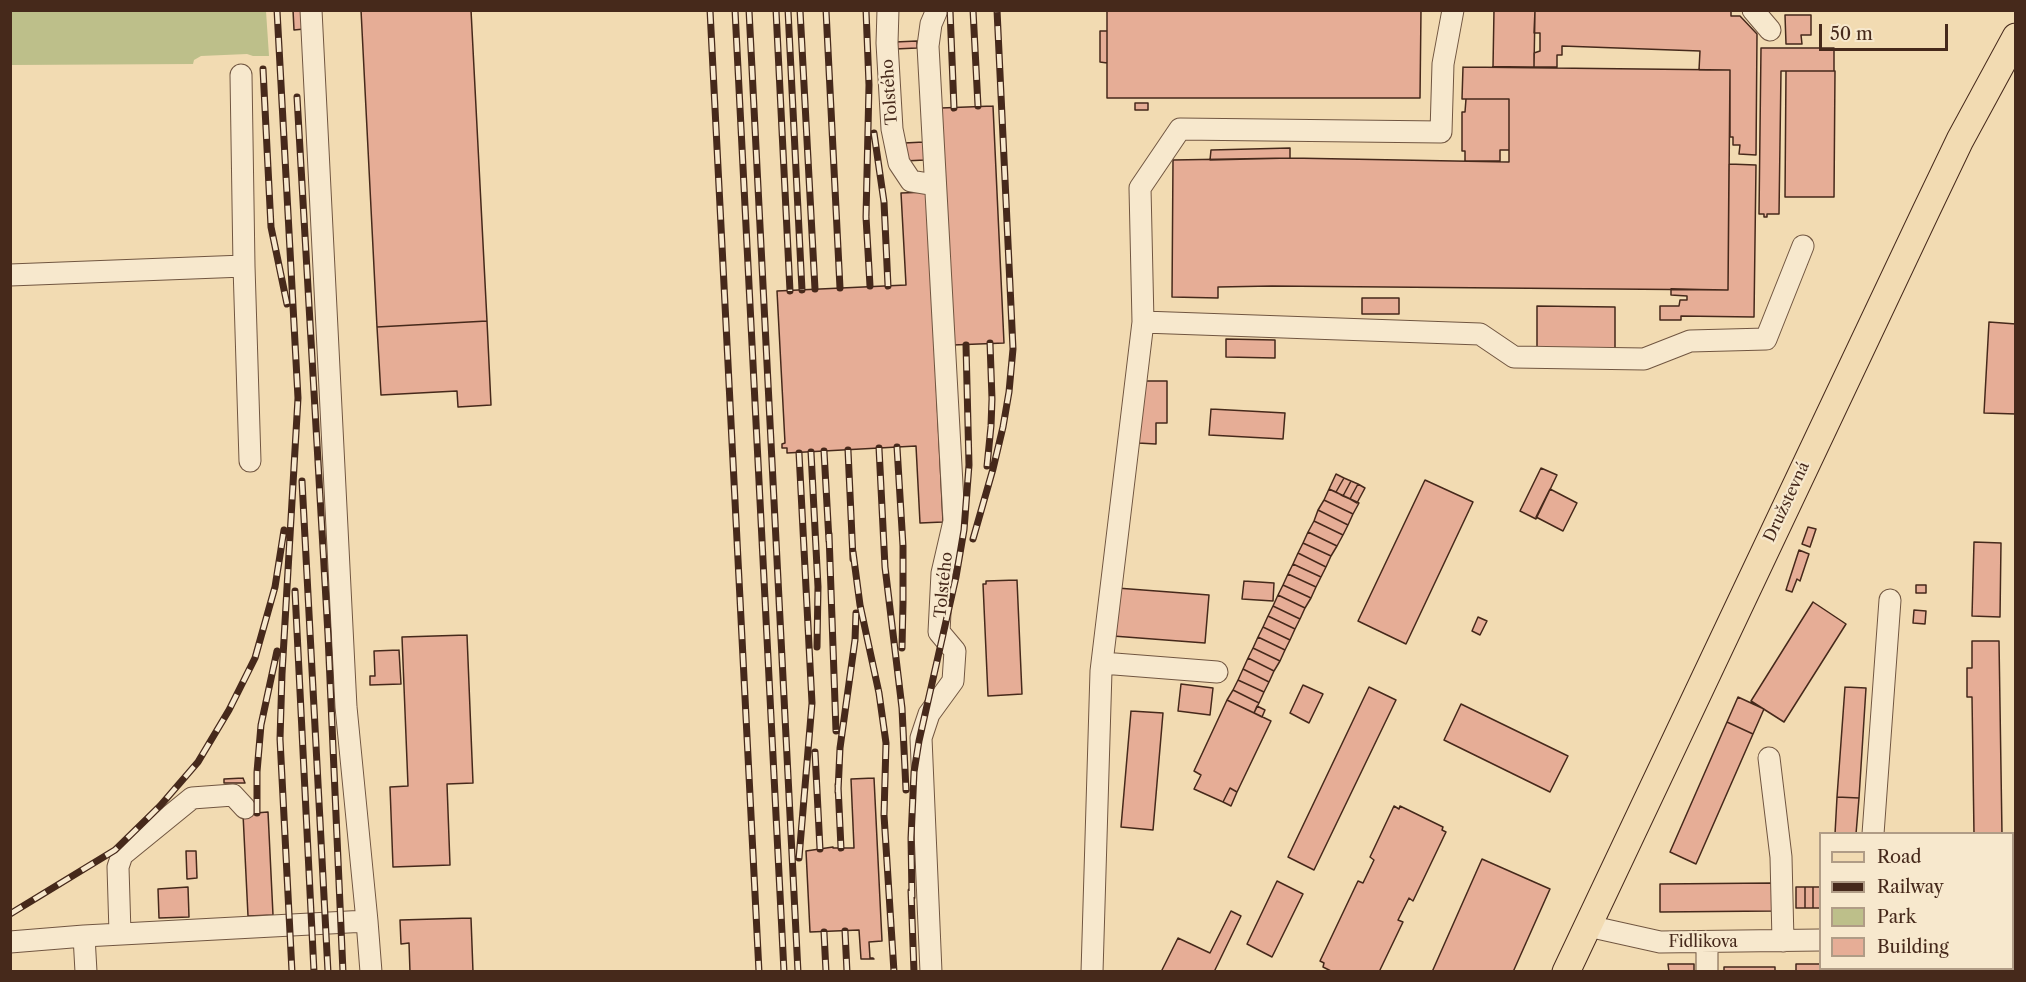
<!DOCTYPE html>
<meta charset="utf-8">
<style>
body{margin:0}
#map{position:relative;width:2026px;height:982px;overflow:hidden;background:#f2dbb2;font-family:"Libre Caslon Text",serif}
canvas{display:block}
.frame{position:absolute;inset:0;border:12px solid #46291b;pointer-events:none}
.legend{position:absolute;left:1819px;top:832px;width:195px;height:138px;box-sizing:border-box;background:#f7e8cd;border:2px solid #b09c86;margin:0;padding:8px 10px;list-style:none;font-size:18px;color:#46291b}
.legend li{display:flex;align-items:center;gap:12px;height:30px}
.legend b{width:30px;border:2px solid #b09c86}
.scale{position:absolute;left:1819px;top:24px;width:129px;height:27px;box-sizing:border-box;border:3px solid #46291b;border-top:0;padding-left:8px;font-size:18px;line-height:21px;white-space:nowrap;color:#46291b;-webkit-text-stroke:4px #f7e8cd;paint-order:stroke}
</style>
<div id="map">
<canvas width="2026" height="982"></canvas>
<div class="frame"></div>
<ul class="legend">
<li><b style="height:8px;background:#f2dbb2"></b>Road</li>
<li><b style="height:8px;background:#46291b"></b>Railway</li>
<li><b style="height:16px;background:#bdbf8a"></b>Park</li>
<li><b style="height:16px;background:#e6ad96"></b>Building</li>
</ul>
<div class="scale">50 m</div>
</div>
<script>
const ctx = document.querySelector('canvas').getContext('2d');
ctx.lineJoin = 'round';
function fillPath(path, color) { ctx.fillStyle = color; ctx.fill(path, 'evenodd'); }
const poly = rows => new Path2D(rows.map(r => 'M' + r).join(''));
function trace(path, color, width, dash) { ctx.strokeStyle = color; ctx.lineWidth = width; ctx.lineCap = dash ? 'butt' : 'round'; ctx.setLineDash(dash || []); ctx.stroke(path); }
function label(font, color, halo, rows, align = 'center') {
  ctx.font = font + ' "Libre Caslon Text",serif'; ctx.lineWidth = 4.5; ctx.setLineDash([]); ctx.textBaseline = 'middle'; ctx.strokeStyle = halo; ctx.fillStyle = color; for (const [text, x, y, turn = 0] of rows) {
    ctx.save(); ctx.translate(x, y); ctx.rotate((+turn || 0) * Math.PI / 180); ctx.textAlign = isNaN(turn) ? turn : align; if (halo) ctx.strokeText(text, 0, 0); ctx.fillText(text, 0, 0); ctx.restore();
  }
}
const green = poly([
 [10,11,266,11,269,56,253,56,247,54,201,56,194,60,193,64,11,65]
]);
const building = poly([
 [293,10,303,10,304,29,294,30,293,10],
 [361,10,471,10,487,321,377,327,361,10],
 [1107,10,1421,10,1420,98,1107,98,1107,10],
 [1494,10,1535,10,1534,67,1493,67,1494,10],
 [1535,10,1731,10,1731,16,1740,16,1757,34,1756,155,1739,154,1740,145,1733,145,1733,137,1730,137,1730,70,1699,70,1700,51,1562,46,1562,55,1557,55,1557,67,1534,67,1534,53,1540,51,1540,33,1534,33,1535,10],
 [1785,15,1811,15,1811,35,1801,35,1802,44,1786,44,1785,15],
 [1100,31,1107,31,1107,63,1100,62,1100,31],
 [917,41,917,48,895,49,895,42,917,41],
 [1761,48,1834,48,1834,71,1781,71,1779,214,1767,214,1767,217,1764,217,1764,214,1759,214,1761,48],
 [1463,67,1730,70,1728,290,1272,286,1218,287,1218,298,1172,297,1173,160,1290,158,1509,162,1509,99,1462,99,1463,67],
 [1786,71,1835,71,1834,197,1785,197,1786,71],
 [1466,99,1509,99,1509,150,1500,150,1500,161,1465,161,1465,151,1462,151,1462,112,1465,112,1466,99],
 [1135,103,1148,103,1148,110,1135,110,1135,103],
 [993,106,1004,343,953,345,941,108,993,106],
 [924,142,925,160,904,161,904,143,924,142],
 [1290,148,1290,158,1210,160,1211,150,1290,148],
 [1729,164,1756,165,1754,317,1681,316,1681,320,1660,320,1660,306,1679,306,1680,300,1687,300,1687,296,1671,295,1671,289,1728,290,1729,164],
 [927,192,943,522,920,523,916,446,787,453,787,448,782,448,782,444,785,443,777,291,906,285,901,193,927,192],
 [1362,298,1399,298,1399,314,1362,314,1362,298],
 [1537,306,1615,307,1615,355,1537,354,1537,306],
 [487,321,491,405,458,407,457,391,381,395,377,327,487,321],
 [1989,322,2016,324,2016,414,1984,413,1989,322],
 [1226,339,1275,340,1275,358,1226,357,1226,339],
 [1139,381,1167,381,1167,423,1156,423,1156,444,1138,443,1139,381],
 [1211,409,1285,413,1283,439,1209,435,1211,409],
 [1541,468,1557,475,1536,519,1520,511,1541,468],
 [1336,474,1344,478,1336,492,1329,489,1336,474],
 [1344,478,1351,481,1343,496,1336,492,1344,478],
 [1425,480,1473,502,1406,644,1358,621,1425,480],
 [1351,481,1358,484,1350,499,1343,496,1351,481],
 [1358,484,1365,488,1357,503,1350,499,1358,484],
 [1329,489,1359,503,1353,514,1324,500,1329,489],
 [1550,489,1577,503,1563,531,1536,517,1550,489],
 [1324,500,1353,514,1348,525,1318,510,1324,500],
 [1318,510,1348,525,1343,535,1314,521,1318,510],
 [1314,521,1343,535,1337,546,1308,532,1314,521],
 [1808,527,1816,529,1810,547,1802,544,1808,527],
 [1308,532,1337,546,1331,556,1303,543,1308,532],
 [1974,542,2001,543,2000,617,1972,616,1974,542],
 [1303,543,1331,556,1326,567,1298,553,1303,543],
 [1799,550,1809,554,1800,581,1797,579,1792,592,1786,590,1799,550],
 [1298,553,1326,567,1321,577,1293,564,1298,553],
 [1293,564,1321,577,1316,587,1288,574,1293,564],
 [1288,574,1316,587,1311,598,1283,585,1288,574],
 [1017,580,1022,694,988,696,983,584,986,584,986,581,1017,580],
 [1244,581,1274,583,1273,601,1242,599,1244,581],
 [1283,585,1311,598,1305,608,1278,595,1283,585],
 [1916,585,1926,585,1926,593,1916,593,1916,585],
 [1117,588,1209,595,1205,643,1113,636,1117,588],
 [1278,595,1305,608,1300,619,1273,606,1278,595],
 [1813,602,1846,624,1784,722,1751,701,1813,602],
 [1273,606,1300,619,1295,629,1268,616,1273,606],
 [1914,610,1926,611,1925,624,1913,623,1914,610],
 [1268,616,1295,629,1290,640,1263,627,1268,616],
 [1478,617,1487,621,1480,635,1472,631,1478,617],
 [1263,627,1290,640,1285,650,1258,637,1263,627],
 [467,635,473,783,447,784,450,865,393,867,390,787,408,786,402,637,467,635],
 [1258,637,1285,650,1280,661,1253,648,1258,637],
 [1972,641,1999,641,2002,834,1974,834,1972,697,1967,697,1967,668,1972,668,1972,641],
 [1253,648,1280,661,1274,671,1248,658,1253,648],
 [399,650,401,684,370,685,370,676,375,676,374,651,399,650],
 [1248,658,1274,671,1269,682,1243,669,1248,658],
 [1243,669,1269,682,1264,692,1238,680,1243,669],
 [1238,680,1264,692,1259,703,1233,690,1238,680],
 [1181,684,1213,688,1210,715,1178,711,1181,684],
 [1303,685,1323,694,1309,723,1290,713,1303,685],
 [1369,687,1396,700,1314,870,1288,857,1369,687],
 [1845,687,1866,688,1859,798,1837,797,1845,687],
 [1233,690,1259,703,1254,713,1227,700,1233,690],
 [1738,697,1764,709,1753,734,1727,722,1738,697],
 [1227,700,1271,721,1237,792,1230,788,1223,802,1194,789,1201,775,1194,771,1227,700],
 [1461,704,1568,756,1550,792,1444,740,1461,704],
 [1257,706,1265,710,1262,717,1254,713,1257,706],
 [1131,711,1163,713,1153,830,1121,827,1131,711],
 [1727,722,1753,734,1696,864,1670,852,1727,722],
 [243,778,245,783,224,783,224,779,243,778],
 [874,778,882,941,869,942,870,958,873,958,874,959,861,959,859,930,810,932,806,851,833,847,833,848,854,848,851,779,874,778],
 [1230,788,1237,792,1231,806,1223,802,1230,788],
 [1837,797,1859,798,1856,834,1835,834,1837,797],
 [1394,806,1399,809,1400,806,1443,827,1442,830,1446,832,1413,901,1409,898,1398,920,1403,922,1379,972,1333,972,1323,967,1324,963,1320,961,1358,881,1363,883,1374,860,1370,857,1394,806],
 [268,812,273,915,248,916,243,814,268,812],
 [186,851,196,851,197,878,187,879,186,851],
 [1482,859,1550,889,1513,972,1432,972,1482,859],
 [1277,881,1303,894,1272,957,1247,944,1277,881],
 [1773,883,1773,911,1660,912,1660,884,1773,883],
 [188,887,189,917,159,918,158,889,188,887],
 [1796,887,1805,887,1805,908,1796,908,1796,887],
 [1805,887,1813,887,1813,908,1805,908,1805,887],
 [1813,887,1820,887,1820,908,1813,908,1813,887],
 [1231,911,1241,916,1214,972,1161,972,1178,938,1210,953,1231,911],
 [471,918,473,972,410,972,409,943,401,944,400,920,471,918],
 [1668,964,1694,964,1694,972,1669,972,1668,964],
 [1796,964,1820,964,1820,968,1829,968,1829,972,1796,972,1796,964],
 [1724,967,1775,967,1775,972,1724,972,1724,967],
 [1855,968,1888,968,1888,972,1855,972,1855,968]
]);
const minor = poly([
 [888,10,887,43,892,129,899,163,911,181,935,185],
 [1753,10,1770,30],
 [241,75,244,266,250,461],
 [10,275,244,266],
 [1143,322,1480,334,1514,357,1644,359,1690,341,1766,339,1803,246],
 [1102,663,1217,672],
 [1769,758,1781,857,1783,941],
 [1873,834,1890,600],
 [367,921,371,972],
 [1588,926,1660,942,1820,940],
 [120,933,118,867,122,855,192,798,233,795,245,808],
 [2012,939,2016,939],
 [10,942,84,936],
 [2012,964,2016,964],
 [1899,968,1899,972],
 [1933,968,1933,972],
 [86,972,84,936,367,921,346,707,311,10],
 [931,972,921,738,929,714,953,681,955,651,939,632,942,573,954,521,928,46,931,24,937,10],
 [1092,972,1101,671,1143,322,1140,188,1180,129,1441,132,1443,64,1453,10],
 [1707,972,1707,942],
 [1957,972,1957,968]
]);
const major = poly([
 [1566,972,1926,211,1960,140,2016,37]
]);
const rail = poly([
 [277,10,298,398,282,674,280,739,292,972],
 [710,10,759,972],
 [735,10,784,972],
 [749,10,798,972],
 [776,10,790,291],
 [788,10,802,290],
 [800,10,815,289],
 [826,10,840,288],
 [866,10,869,85,866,217,870,286],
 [950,10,954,108],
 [973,10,978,106],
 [263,69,271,227,287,304],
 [297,97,328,635,343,972],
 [874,133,884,202,888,286],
 [897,447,903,546,903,603,902,648],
 [879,448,885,567,902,708,906,790],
 [848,450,853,559],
 [824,451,829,541],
 [811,452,818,587,817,647],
 [799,453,812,703,799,858],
 [987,466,991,426,992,399,990,343],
 [302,481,328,972],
 [829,534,836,731],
 [973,539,993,469,1003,427,1009,392,1013,349,997,10],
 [853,552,860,605,879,693,886,743,884,815,894,972],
 [295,591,314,972],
 [815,752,820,849],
 [838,785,841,848],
 [838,792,840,748,855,640,856,613],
 [257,813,257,772,261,725,277,651],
 [911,891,914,972],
 [912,897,911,838,914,772,919,741,956,577,964,530,969,465,966,345],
 [10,914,115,850,160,806,198,762,229,710,255,658,275,587,284,530],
 [845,931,847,972],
 [824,932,826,972]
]);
const streetNames = [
 ["Tolstého",890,92,-94],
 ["Družstevná",1787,502,-65],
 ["Tolstého",944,585,-84],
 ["Fidlikova",1703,942]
];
fillPath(green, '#bdbf8a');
fillPath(building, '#e6ad96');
trace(building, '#46291b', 1.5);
trace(minor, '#715641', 23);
trace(major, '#46291b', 29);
trace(minor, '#f7e8cd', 21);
trace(major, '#f2dbb2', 27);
trace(rail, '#46291b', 7);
trace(rail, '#f7e8cd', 4.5, [14]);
label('16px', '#46291b', '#f7e8cd', streetNames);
</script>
